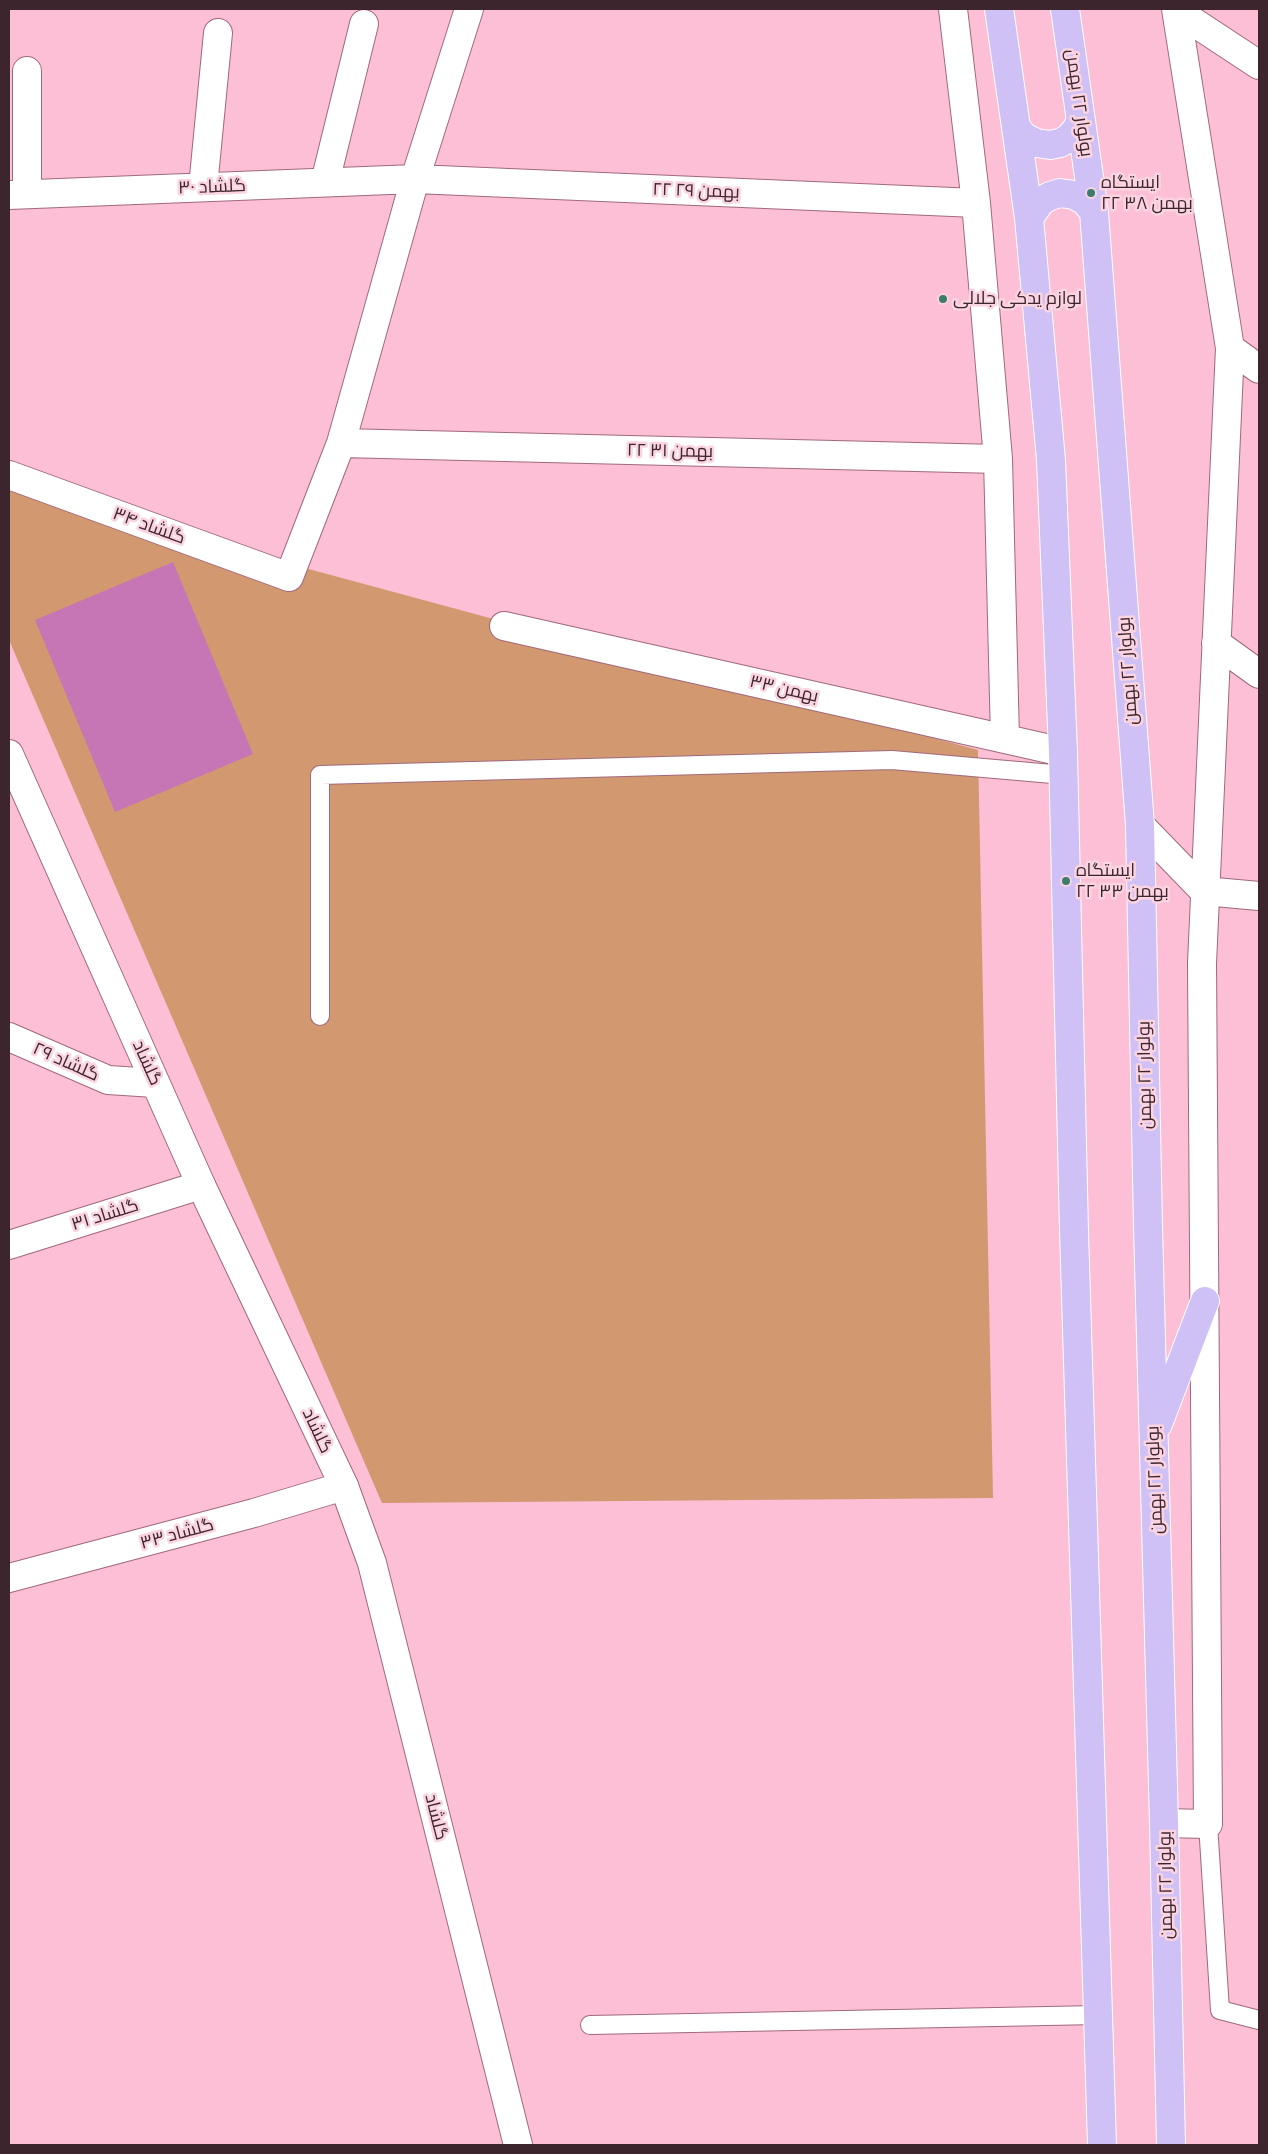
<!DOCTYPE html>
<meta charset="utf-8">
<style>
body{margin:0}
#map{position:relative;width:1268px;height:2154px;overflow:hidden;background:#fcbfd5;font-family:Cabin,sans-serif}
canvas{display:block}
.frame{position:absolute;inset:0;border:10px solid #3d252e;pointer-events:none}
</style>
<div id="map">
<canvas width="1268" height="2154"></canvas>
<div class="frame"></div>
</div>
<script>
const ctx = document.querySelector('canvas').getContext('2d');
ctx.lineJoin = 'round';
function fillPath(path, color) { ctx.fillStyle = color; ctx.fill(path, 'evenodd'); }
const poly = rows => new Path2D(rows.map(r => 'M' + r).join(''));
function trace(path, color, width, dash) { ctx.strokeStyle = color; ctx.lineWidth = width; ctx.lineCap = dash ? 'butt' : 'round'; ctx.setLineDash(dash || []); ctx.stroke(path); }
function label(font, color, halo, rows, align = 'center') {
  ctx.font = font + ' Cabin,Cairo,sans-serif'; ctx.lineWidth = 5; ctx.setLineDash([]); ctx.textBaseline = 'middle'; ctx.strokeStyle = halo; ctx.fillStyle = color; for (const [text, x, y, turn = 0] of rows) {
    ctx.save(); ctx.translate(x, y); ctx.rotate((+turn || 0) * Math.PI / 180); ctx.textAlign = isNaN(turn) ? turn : align; if (halo) ctx.strokeText(text, 0, 0); ctx.fillText(text, 0, 0); ctx.restore();
  }
}
const green = poly([
 [9,488,978,750,993,1498,382,1503,9,640]
]);
const building = poly([
 [173,562,253,754,115,812,35,620]
]);
const service = poly([
 [320,1016,320,775,892,760,1064,775],
 [1208,1824,1220,2010,1259,2020],
 [590,2025,1098,2015]
]);
const minor = poly([
 [953,9,976,203,998,459,1005,739],
 [1177,11,1259,65],
 [27,71,27,194],
 [325,182,364,24],
 [203,187,218,33],
 [9,195,415,179,976,203],
 [1230,348,1259,369],
 [341,443,998,459],
 [9,475,289,577,341,443,415,179,469,9],
 [504,626,1063,752],
 [1216,643,1259,674],
 [1140,825,1204,891],
 [1204,891,1259,896],
 [9,1037,108,1080,155,1083],
 [9,1245,201,1185],
 [9,1578,254,1513,344,1486],
 [1164,1823,1208,1824,1202,963,1230,348,1176,9]
]);
const tertiary = poly([
 [9,754,201,1185,344,1486,372,1563,518,2145]
]);
const primary = poly([
 [999,9,1029,218,1051,460,1063,752,1074,1231,1102,2145],
 [1065,9,1094,212,1140,825,1148,1226,1164,1823,1171,2145],
 [1016,127,1024,137,1036,143,1050,145,1060,143,1069,138,1076,130,1081,120],
 [1029,218,1041,201,1050,196,1060,193,1074,195,1085,201,1094,212],
 [1158,1424,1205,1301]
]);
const markers = [
 [1091,193,5,"#3b7c6c"],
 [943,299,5,"#3b7c6c"],
 [1066,881,5,"#3b7c6c"]
];
const streetNames = [
 ["بولوار ۲۲ بهمن",1079,103,82],
 ["گلشاد ۳۰",212,187,-2],
 ["۲۲ بهمن ۲۹",696,191,2],
 ["۲۲ بهمن ۳۱",670,451,1],
 ["گلشاد ۳۴",149,526,20],
 ["بولوار ۲۲ بهمن",1128,671,-94],
 ["بهمن ۳۳",784,689,13],
 ["گلشاد ۲۹",66,1062,24],
 ["گلشاد",147,1063,66],
 ["بولوار ۲۲ بهمن",1145,1075,-91],
 ["گلشاد ۳۱",105,1215,-17],
 ["گلشاد",317,1431,65],
 ["بولوار ۲۲ بهمن",1155,1480,-92],
 ["گلشاد ۳۳",177,1534,-15],
 ["گلشاد",436,1817,76],
 ["بولوار ۲۲ بهمن",1166,1885,-91]
];
const poiNames = [
 ["ایستگاه",1101,183],
 ["۲۲ بهمن ۳۸",1101,204],
 ["لوازم یدکی جلالی",953,299],
 ["ایستگاه",1076,871],
 ["۲۲ بهمن ۳۳",1076,892]
];
fillPath(green, '#d29870');
fillPath(building, '#c675b5');
trace(service, '#a0697d', 20);
trace(minor, '#a0697d', 30);
trace(tertiary, '#a0697d', 30);
trace(primary, '#fff', 30);
trace(service, '#fff', 18);
trace(minor, '#fff', 28);
trace(tertiary, '#fff', 28);
trace(primary, '#cfc1f6', 28);
for (const [x, y, r, color] of markers) { const dot = new Path2D(); dot.arc(x, y, r, 0, 2 * Math.PI); ctx.fillStyle = color; ctx.fill(dot); trace(dot, '#fad4e1', 2); }
label('18px', '#3d252e', '#fad4e1', streetNames);
label('18px', '#3d252e', '#fad4e1', poiNames, 'left');
</script>
